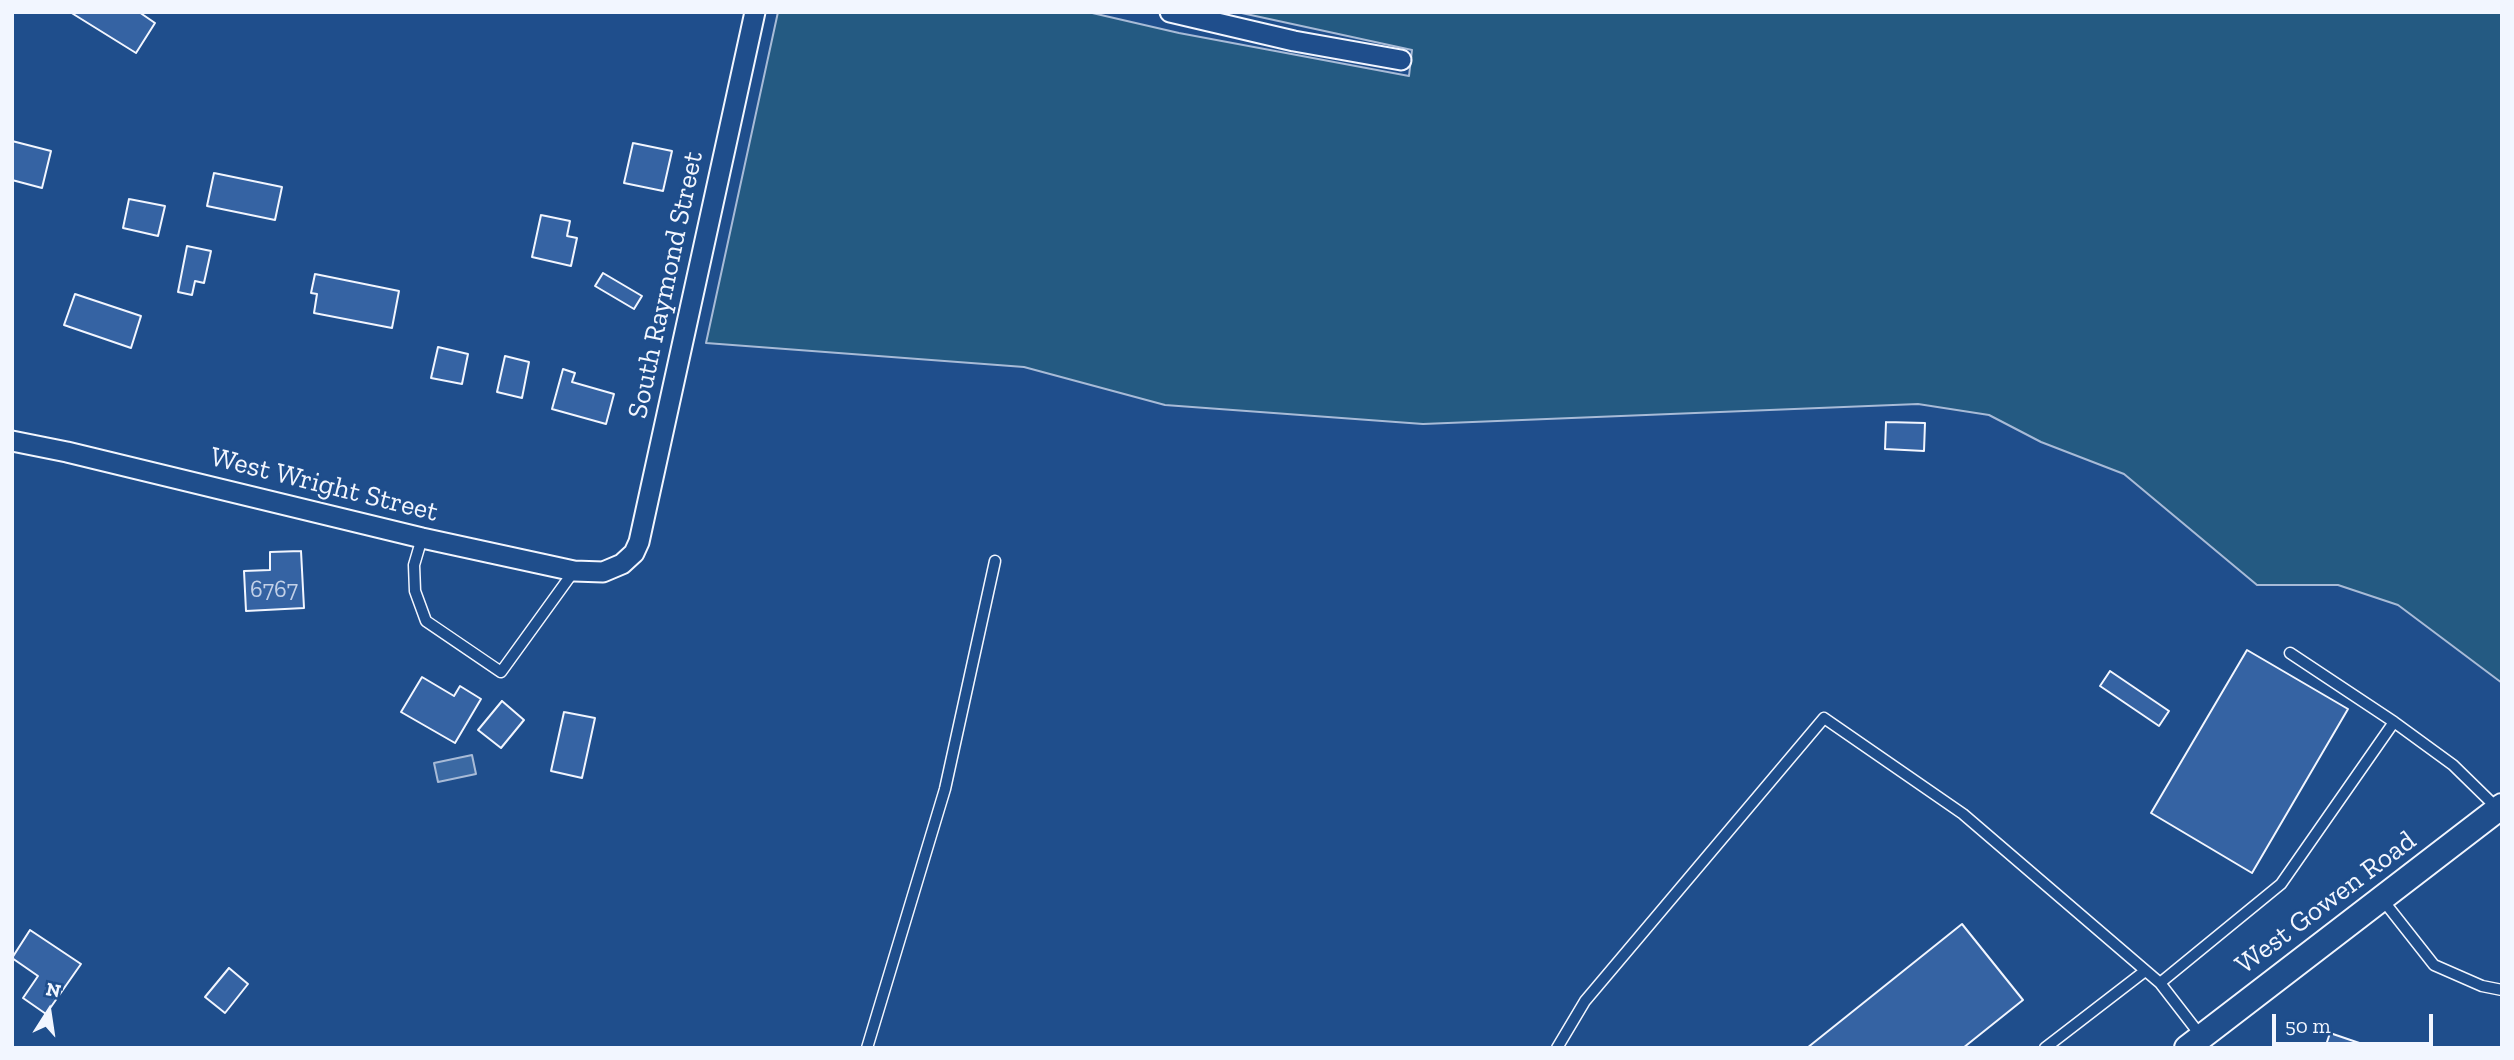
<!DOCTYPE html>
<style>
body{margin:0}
#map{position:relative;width:2514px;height:1060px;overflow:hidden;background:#1f4e8c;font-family:"Zilla Slab",serif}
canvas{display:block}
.frame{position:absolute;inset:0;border:14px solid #f2f6ff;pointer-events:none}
.north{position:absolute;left:14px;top:976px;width:70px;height:70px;-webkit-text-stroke:5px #1f4e8c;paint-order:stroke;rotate:12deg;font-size:19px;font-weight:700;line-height:28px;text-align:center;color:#f2f6ff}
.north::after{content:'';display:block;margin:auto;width:24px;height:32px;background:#f2f6ff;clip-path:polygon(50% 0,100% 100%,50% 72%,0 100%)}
.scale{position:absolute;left:2272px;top:1014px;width:161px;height:32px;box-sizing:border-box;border:4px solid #f2f6ff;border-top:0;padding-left:9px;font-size:21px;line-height:24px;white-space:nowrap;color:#f2f6ff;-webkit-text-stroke:5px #1f4e8c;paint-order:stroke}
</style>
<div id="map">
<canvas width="2514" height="1060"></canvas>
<div class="frame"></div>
<div class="north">N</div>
<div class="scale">50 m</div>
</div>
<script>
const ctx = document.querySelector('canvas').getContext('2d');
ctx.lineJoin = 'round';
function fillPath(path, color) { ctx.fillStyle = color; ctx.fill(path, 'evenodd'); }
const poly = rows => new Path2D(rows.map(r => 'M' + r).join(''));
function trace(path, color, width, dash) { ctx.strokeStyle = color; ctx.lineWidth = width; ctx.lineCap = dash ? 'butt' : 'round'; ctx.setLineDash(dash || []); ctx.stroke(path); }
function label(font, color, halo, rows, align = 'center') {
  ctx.font = font + ' "Zilla Slab",serif'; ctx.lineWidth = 5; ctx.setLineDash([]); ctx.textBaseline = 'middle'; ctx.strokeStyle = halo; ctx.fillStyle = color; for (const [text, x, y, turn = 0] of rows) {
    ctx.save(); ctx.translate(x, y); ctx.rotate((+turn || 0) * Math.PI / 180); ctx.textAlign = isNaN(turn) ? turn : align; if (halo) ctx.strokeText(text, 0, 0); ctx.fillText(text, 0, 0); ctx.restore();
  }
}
const green = poly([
 [778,12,1088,12,1179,33,1409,76,1412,50,1237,12,2502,12,2502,683,2398,605,2338,585,2257,585,2124,474,2041,442,1989,415,1918,404,1423,424,1165,405,1024,367,706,343,778,12]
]);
const water = poly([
 [472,755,476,774,438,782,434,763,472,755]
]);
const building = poly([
 [70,12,139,12,155,23,136,53,70,12],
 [12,141,51,151,42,188,12,180,12,141],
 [633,143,672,151,663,191,624,183,633,143],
 [214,173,282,187,275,220,207,206,214,173],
 [129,199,165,206,158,236,123,228,129,199],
 [541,215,570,221,567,236,577,238,571,266,532,257,541,215],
 [187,246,211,251,204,283,195,281,192,295,178,292,187,246],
 [603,273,642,296,634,309,595,286,603,273],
 [315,274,399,291,392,328,314,313,317,294,311,293,315,274],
 [75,294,141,316,131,348,64,325,75,294],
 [438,347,468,354,462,384,431,378,438,347],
 [505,356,529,362,522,398,497,392,505,356],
 [563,369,575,373,572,382,614,394,606,424,552,409,563,369],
 [1886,422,1925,423,1924,451,1885,449,1886,422],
 [301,551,304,608,246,611,244,571,270,570,270,552,301,551],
 [2247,650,2348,709,2252,873,2151,813,2247,650],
 [2110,671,2169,711,2159,726,2100,686,2110,671],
 [422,677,454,696,460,686,481,699,455,743,401,712,422,677],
 [502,701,524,720,501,748,478,730,502,701],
 [564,712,595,718,582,778,551,771,564,712],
 [1962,924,2023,1000,1963,1048,1807,1048,1962,924],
 [30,930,81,964,46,1014,23,998,38,976,12,958,30,930],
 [229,968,248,984,225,1013,205,997,229,968],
 [2330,1033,2374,1048,2325,1048,2330,1033]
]);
const service = poly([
 [422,538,414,565,415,591,426,621,501,672,574,571],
 [2290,653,2394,722],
 [2382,899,2434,965,2482,986,2502,990],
 [2201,1036,2160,983,2281,884,2394,722,2453,765,2497,808],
 [867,1048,945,789,995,561],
 [1557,1048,1585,1001,1824,718,1963,814,2160,983],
 [2045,1048,2145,971]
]);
const minor = poly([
 [1170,12,1294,41,1401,60],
 [12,441,67,452,422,538,574,571,603,572,622,564,634,553,639,542,755,12]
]);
const tertiary = poly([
 [2187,1048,2502,806]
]);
const numberNames = [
 ["6767",274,590]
];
const streetNames = [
 ["South Raymond Street",666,285,-78],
 ["West Wright Street",324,485,14],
 ["West Gowen Road",2326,903,-37]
];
fillPath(green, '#245a82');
trace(green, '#a8bbd7', 2);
fillPath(water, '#3b69a3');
trace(water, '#a8bbd7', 2);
fillPath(building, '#3563a3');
trace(building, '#f2f6ff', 2);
trace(service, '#f2f6ff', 13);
trace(minor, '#f2f6ff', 23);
trace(tertiary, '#f2f6ff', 28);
trace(service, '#1f4e8c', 10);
trace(minor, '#1f4e8c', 19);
trace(tertiary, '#1f4e8c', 24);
label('24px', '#c3d1e8', null, numberNames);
label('28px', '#f2f6ff', '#1f4e8c', streetNames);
</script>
